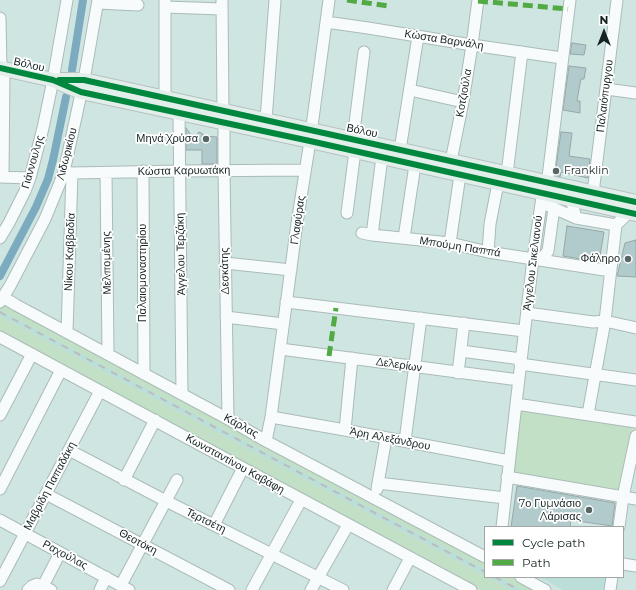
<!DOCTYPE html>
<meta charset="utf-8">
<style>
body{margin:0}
#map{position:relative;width:636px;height:590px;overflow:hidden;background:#cfe5e2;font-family:Montserrat,sans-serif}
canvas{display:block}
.legend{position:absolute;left:484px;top:526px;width:140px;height:52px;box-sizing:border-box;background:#fff;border:1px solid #a1a7a7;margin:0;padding:5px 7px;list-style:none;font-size:12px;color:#152322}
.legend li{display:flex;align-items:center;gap:8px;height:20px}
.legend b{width:20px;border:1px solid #a1a7a7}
.north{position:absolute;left:584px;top:12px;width:40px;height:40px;-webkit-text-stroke:3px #fff;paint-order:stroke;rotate:0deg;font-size:11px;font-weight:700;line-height:16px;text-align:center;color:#152322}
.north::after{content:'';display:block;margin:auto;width:14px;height:18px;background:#152322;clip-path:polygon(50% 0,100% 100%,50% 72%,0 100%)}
</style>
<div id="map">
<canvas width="636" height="590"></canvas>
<ul class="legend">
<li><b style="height:5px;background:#00873e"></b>Cycle path</li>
<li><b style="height:5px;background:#51aa43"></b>Path</li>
</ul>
<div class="north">N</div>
</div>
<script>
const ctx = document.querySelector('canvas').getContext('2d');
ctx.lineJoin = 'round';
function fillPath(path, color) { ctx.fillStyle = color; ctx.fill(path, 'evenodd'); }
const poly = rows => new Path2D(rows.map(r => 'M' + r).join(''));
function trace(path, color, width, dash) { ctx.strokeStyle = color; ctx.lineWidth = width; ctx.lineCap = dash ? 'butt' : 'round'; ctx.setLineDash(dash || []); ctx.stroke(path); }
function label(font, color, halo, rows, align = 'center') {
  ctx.font = font + ' Montserrat,sans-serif'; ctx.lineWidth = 3.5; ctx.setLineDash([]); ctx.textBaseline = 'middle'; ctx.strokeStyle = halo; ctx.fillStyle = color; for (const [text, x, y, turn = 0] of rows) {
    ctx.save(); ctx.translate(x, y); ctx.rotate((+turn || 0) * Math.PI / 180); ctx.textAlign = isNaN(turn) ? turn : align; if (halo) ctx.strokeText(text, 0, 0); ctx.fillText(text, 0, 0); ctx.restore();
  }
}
const built = poly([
 [0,310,485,569,485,576,0,316],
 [487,577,500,577,524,590,511,590],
 [539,577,608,577,606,590,563,590]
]);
const green = poly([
 [4,303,485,561,485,569,0,310,0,305],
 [0,316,485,576,485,577,487,577,511,590,481,590,0,332],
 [518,408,633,425,619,491,512,473],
 [500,577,515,577,539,590,524,590]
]);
const canal = poly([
 [72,70,83,0],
 [0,276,36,207,48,179,53,160,66,97]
]);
const building = poly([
 [572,43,586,45,584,55,570,54,572,43],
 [569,66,586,68,584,79,581,79,579,89,577,101,580,101,580,113,563,110,569,66],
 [186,128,191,135,196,135,199,132,203,134,203,136,217,137,217,164,202,164,202,150,186,150,186,128],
 [561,132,572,133,569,156,590,159,588,178,561,172,560,177,555,175,561,132],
 [567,226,604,232,599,262,563,256,567,226],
 [636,240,636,277,617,276,625,243,636,240],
 [517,486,615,503,612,526,571,520,570,527,511,527,517,486]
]);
const path = poly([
 [24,62,47,66],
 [177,422,179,420,218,441,221,436],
 [355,518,363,510,367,508,368,506]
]);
const minor = poly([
 [222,0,223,111],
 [98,3,138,5],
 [165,7,222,9],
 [0,18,1,69],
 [326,22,368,28,472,45,562,58],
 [606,89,636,93],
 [410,90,463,102],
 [165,98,165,0],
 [179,113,182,394],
 [266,120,275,0],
 [224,122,224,170,228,419],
 [353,139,364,52],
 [400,150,418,36],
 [451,161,463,102,472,45,478,0],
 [143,171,144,374],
 [64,172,72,173,179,171,305,170],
 [106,173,108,353],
 [507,174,522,52],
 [0,177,30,178],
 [3,177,4,69],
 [593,193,617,0],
 [571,199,576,218,616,225,629,212],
 [549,206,576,218],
 [347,213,355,151],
 [362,233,372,235,450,243,488,252,611,271],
 [372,235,382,157],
 [0,238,9,223,25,191,30,178,43,128,53,80,67,0],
 [404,238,415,165],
 [450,243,460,175],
 [488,252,490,224,498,183],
 [541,260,548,251,554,208],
 [225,263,291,270],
 [3,297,10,286,45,219,59,185,64,172,84,80,98,0],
 [0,302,3,297,16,305,228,419,266,441,485,557],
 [286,302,336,308,524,331],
 [527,313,593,322,605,321,636,328],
 [226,317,283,324],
 [67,332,72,173],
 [0,337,243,468,471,590],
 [280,349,519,380],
 [461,351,521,359],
 [520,364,636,380],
 [458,373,464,323],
 [516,404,636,422],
 [588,414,605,321,616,225],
 [0,415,32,354],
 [271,417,345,430,509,461],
 [345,430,352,358],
 [266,441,271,417,297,223,310,141,329,0],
 [405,441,421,318],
 [69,450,166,501,343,590],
 [507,477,636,499],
 [124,480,155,420],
 [378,483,505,498],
 [0,489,61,370],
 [377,489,386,438],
 [46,494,229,590],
 [0,520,129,590],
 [214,525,243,468],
 [502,527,516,404,533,259,542,197,548,177,570,0],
 [619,527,623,497,636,436],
 [623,564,636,566],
 [521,577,545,590],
 [0,581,100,391],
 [121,585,177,480],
 [43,586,60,553],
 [28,590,32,586,37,584,51,590],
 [100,590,106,577],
 [252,590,301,500],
 [311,590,348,525],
 [393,590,410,558],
 [610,590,612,577]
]);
const major = poly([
 [0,68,53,80,81,92,310,141,636,214],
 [59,80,84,80,636,202]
]);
const rail = poly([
 [0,312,485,572],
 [495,577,519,590]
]);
const quiet = poly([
 [347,0,388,6],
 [478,1,568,9],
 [329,356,336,308]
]);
const cycleway = poly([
 [0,68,53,80,81,92,310,141,636,214],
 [59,80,84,80,636,202]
]);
const markers = [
 [206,139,4,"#566765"],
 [556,171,4,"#566765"],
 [628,259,4,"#566765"],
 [589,510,4,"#566765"]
];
const streetNames = [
 ["Κώστα Βαρνάλη",444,40,9],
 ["Βόλου",29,65,13],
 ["Κοτζιούλα",464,93,-80],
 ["Παλαιόπυργου",605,96,-83],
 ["Βόλου",362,131,12],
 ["Λιδωρικίου",67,154,-76],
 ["Γιάννουλης",33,162,-74],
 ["Κώστα Καρυωτάκη",184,171,-1],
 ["Γλαφύρας",298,220,-82],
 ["Μπούμη Παππά",460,247,9],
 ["Νίκου Καββαδία",70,252,-88],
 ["Άγγελου Τερζάκη",181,254,-91],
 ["Μελπομένης",107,263,-91],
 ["Άγγελου Σικελιανού",533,263,-83],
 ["Δεσκάτης",225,271,-91],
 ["Παλαιομοναστηρίου",143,273,-90],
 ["Δελερίων",399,365,8],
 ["Κάρλας",241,426,29],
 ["Άρη Αλεξάνδρου",390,439,11],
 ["Κωνσταντίνου Καβάφη",235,464,29],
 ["Μαβρίδη Παπαδάκη",50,486,-62],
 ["Τερτσέτη",206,521,26],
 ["Θεοτόκη",138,542,28],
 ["Ραχούλας",65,555,28]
];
const poiNames = [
 ["Μηνά Χρύσα",198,139],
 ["Franklin",564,171,"left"],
 ["Φάληρο",620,259],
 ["7ο Γυμνάσιο",581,504],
 ["Λάρισας",581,517]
];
fillPath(built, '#bbded9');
fillPath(green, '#c1e0c5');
trace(canal, '#7caabe', 8);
fillPath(building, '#b1cacb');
trace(building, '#97a7a7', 1);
trace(minor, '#aabbb8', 13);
trace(major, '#b6c1c0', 16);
trace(path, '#cdd3d3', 1.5, [2, 2]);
trace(minor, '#f8fbfb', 11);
trace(major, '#e2eeea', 14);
trace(rail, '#b9bebd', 2, [7, 7]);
trace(quiet, '#51aa43', 5, [10, 5]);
trace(cycleway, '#00873e', 6);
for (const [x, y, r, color] of markers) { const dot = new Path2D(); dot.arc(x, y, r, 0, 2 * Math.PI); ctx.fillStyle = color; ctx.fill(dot); trace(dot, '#fff', 1.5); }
label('11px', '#152322', '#fff', streetNames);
label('11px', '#152322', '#fff', poiNames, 'right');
</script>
